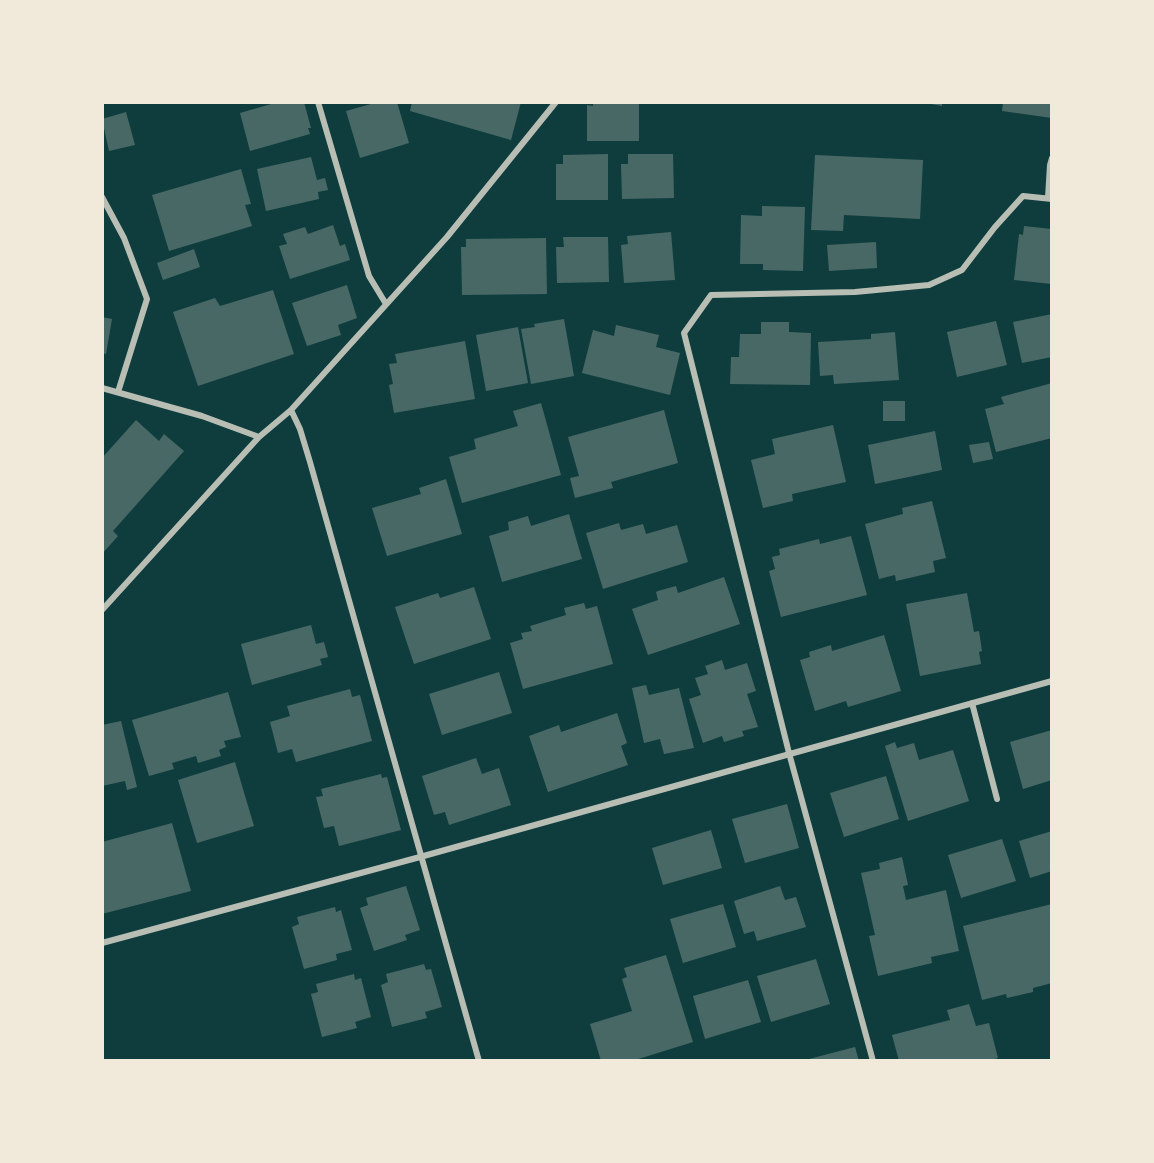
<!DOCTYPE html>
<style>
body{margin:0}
#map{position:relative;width:1154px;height:1163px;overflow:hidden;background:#0f3d3e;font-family:"Asap Condensed",sans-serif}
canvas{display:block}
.frame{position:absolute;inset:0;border:104px solid #f1e9da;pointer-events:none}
</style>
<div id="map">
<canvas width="1154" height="1163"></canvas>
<div class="frame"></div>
</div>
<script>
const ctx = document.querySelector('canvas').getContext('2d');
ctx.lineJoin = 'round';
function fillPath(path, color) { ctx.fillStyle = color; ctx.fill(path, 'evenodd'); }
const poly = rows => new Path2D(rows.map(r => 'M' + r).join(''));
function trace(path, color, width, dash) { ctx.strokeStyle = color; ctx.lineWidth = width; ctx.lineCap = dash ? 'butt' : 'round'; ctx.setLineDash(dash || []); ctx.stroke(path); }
const building = poly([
 [278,102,304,102,311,128,308,128,310,134,250,151,240,113],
 [378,102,397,102,409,143,360,158,346,111],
 [412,102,521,102,511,140,410,111],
 [593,102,639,102,639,141,587,141,587,105,593,106],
 [920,102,942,102,942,106],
 [1003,102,1052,102,1052,118,1002,111],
 [126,112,135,145,109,151,102,119],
 [608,154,608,200,556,200,556,164,563,164,563,155],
 [628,154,673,154,674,198,622,199,621,164,628,164],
 [815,155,923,160,920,219,844,215,843,231,811,230],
 [311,157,317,180,325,178,328,190,318,192,319,199,266,211,257,169],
 [241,169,251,204,245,205,252,226,169,251,152,195],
 [762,206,805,207,803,271,763,270,763,264,740,264,741,215,762,216],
 [333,225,340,246,345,244,350,260,290,279,279,246,287,244,283,234,305,227,308,234],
 [1024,226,1052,229,1052,284,1014,280,1019,234,1023,235],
 [671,232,675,280,624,283,621,245,628,244,627,236],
 [563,237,608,237,609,282,557,283,556,247,564,247],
 [546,238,547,294,462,295,461,247,466,247,466,239],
 [876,242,877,268,829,271,827,245],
 [194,249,200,267,163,280,157,263],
 [347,285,357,318,338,325,341,335,307,346,292,303],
 [273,290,294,354,198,386,173,312,215,298,220,306],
 [1052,314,1052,357,1022,363,1013,322],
 [102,317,112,319,106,354,102,353],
 [564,319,574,376,531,384,521,329,535,327,534,324],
 [996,321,1007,365,957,377,947,332],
 [761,322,789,322,789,332,811,333,810,385,730,384,731,357,739,357,740,334,761,334],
 [616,325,659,335,656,347,680,353,670,395,582,373,593,330,614,336],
 [518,327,528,383,486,391,476,335],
 [895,332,899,380,834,384,833,375,820,376,818,342,871,339,871,334],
 [465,341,475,399,394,413,389,385,393,384,389,364,397,363,395,354],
 [1052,383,1052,438,996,452,985,409,1004,404,1001,397],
 [883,401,905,401,905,421,883,421],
 [541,403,561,475,462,503,449,457,476,449,474,439,518,426,513,411],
 [664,410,678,463,611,482,613,488,575,498,570,478,579,476,568,437],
 [136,420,159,441,164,434,184,451,113,531,118,536,102,554,102,458],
 [833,425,846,482,792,494,793,501,763,508,751,460,775,454,772,439],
 [935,431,942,470,875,484,868,445],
 [989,442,993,459,973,463,969,445],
 [446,479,462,534,387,556,372,508,421,494,419,488],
 [932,501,946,558,933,561,935,572,896,581,895,575,879,579,865,524,903,514,902,508],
 [569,514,582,559,502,582,489,536,509,530,508,522,528,516,531,526],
 [619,523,621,530,643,524,646,534,677,525,688,562,603,589,586,533],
 [851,536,867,595,781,617,769,571,775,569,772,557,780,555,779,549,819,539,820,544],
 [724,577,740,624,648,655,632,609,658,600,656,592,658,591,676,586,678,593],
 [474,587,491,639,414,664,395,607,438,593,440,598],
 [967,593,974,632,979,631,982,651,979,652,981,664,920,676,906,604],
 [584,603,586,609,597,606,613,664,523,689,510,643,523,639,521,633,532,631,530,626,566,615,564,608],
 [311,625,316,644,324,642,328,657,320,659,322,665,252,685,241,644],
 [884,635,901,691,848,707,846,701,815,711,800,660,810,657,809,652,831,645,832,651],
 [722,660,725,670,747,663,756,691,747,694,758,727,742,731,744,736,724,742,722,736,703,743,689,699,701,695,695,678,708,674,705,666],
 [499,672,512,713,442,735,429,694],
 [646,685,649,695,679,688,694,748,664,754,660,739,644,743,632,688],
 [350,689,352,697,360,695,372,741,296,762,292,749,278,753,270,722,290,716,287,706],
 [228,692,241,737,224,741,226,747,219,750,221,756,198,763,196,756,172,763,174,769,149,776,132,720],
 [617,713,627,743,621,746,628,765,548,792,529,736,559,725,561,732],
 [121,721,137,787,127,790,125,781,102,786,102,725],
 [1052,730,1052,780,1023,789,1010,742],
 [895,742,897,748,914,743,919,760,953,750,969,801,908,821,885,746],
 [476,758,482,774,499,768,511,805,449,825,445,812,434,815,422,776],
 [235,762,254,826,197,843,178,780],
 [381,774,382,778,387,777,401,830,339,846,334,826,324,828,316,797,323,796,321,789],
 [886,776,899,819,844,837,830,793],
 [787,804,799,848,745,863,732,819],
 [172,823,191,891,102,914,102,842],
 [711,830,722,868,663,885,652,848],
 [1052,831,1052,871,1030,878,1019,841],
 [1002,839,1016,881,961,898,948,855],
 [902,857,908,885,903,886,906,900,946,890,959,951,931,957,932,963,878,976,869,936,875,935,861,873,880,869,879,863],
 [406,886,420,930,405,935,407,940,374,951,360,908,368,905,366,898],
 [780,886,785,900,796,897,806,927,757,941,754,931,744,934,734,901],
 [723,904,736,947,683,963,670,919],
 [1052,904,1052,983,1033,988,1033,992,1007,998,1006,994,982,1000,963,926],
 [335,907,336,912,341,910,352,950,336,954,337,960,304,969,292,927,299,924,297,917],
 [666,955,693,1042,632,1061,601,1061,590,1024,632,1011,622,979,627,977,624,968],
 [816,959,830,1004,771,1022,757,976],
 [424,964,426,970,431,969,442,1007,425,1012,427,1018,392,1027,381,985,388,982,386,974],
 [354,974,355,980,361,978,371,1017,355,1022,357,1028,322,1037,311,994,318,992,316,984],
 [748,980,761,1022,705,1039,693,996],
 [969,1004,976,1026,989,1023,998,1058,988,1061,899,1061,892,1035,950,1020,947,1010],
 [855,1047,859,1061,805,1061,805,1060]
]);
const minor = poly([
 [318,102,369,276,386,304],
 [102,197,124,238,147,299,118,392],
 [1048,198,1050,165,1052,158],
 [102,388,202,416,259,437],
 [291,410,300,429,310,462,479,1061],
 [102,610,259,437,291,410,447,237,556,102],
 [972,703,997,799],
 [102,943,420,857,1052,681],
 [873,1061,789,753,684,333,711,295,855,292,929,285,962,270,995,227,1023,196,1052,199]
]);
fillPath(building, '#486865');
trace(minor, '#b8beb3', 6);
</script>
